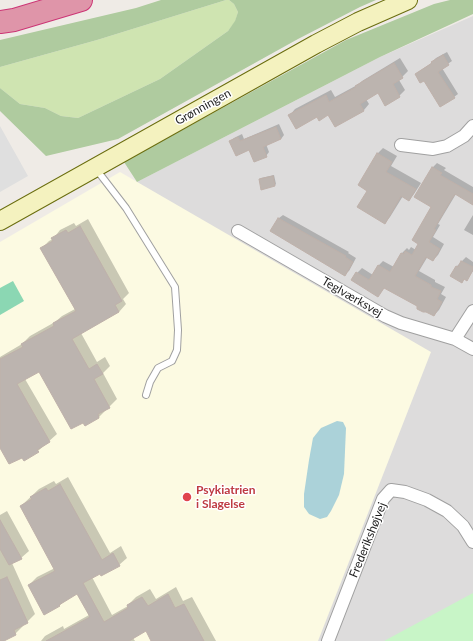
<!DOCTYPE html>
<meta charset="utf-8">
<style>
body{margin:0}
canvas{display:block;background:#efebe6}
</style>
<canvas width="473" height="641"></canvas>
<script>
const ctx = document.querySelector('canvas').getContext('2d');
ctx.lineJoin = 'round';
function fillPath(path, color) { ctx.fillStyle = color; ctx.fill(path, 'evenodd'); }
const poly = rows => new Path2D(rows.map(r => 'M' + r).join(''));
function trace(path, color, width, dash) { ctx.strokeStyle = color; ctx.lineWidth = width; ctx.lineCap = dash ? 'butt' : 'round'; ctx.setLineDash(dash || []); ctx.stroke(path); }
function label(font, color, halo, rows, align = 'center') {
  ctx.font = font + ' Lato,sans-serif'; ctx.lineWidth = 3; ctx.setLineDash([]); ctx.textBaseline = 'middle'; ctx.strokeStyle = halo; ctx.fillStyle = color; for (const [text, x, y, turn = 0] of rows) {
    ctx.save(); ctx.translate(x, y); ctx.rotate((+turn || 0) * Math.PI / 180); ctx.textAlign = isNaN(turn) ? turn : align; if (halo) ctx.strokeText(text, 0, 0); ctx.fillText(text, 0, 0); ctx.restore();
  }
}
const residential = poly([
 [473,16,473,641,0,641,0,256,137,182,380,57]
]);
const education = poly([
 [120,172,431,352,318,641,0,641,0,242]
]);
const grass = poly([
 [226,0,229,0,234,4,238,12,235,22,228,31,160,79,78,118,61,116,45,108,20,104,0,88,0,67,97,40]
]);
const forest = poly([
 [161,0,226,0,97,40,0,67,0,40,136,8],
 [229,0,376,0,360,7,298,39,118,139,46,156,0,111,0,88,20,104,45,108,61,116,78,118,160,79,228,31,235,21,238,12,234,4],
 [450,0,473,0,473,14,380,57,137,182,124,162,346,40,434,4]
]);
const park = poly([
 [473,592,473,641,384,641,473,593]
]);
const pitch = poly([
 [13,281,24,301,0,315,0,288]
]);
const parking = poly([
 [0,126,28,176,0,192]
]);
const water = poly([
 [337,421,343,422,346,428,344,474,339,495,331,511,327,517,320,519,309,514,304,507,304,494,309,460,313,438,321,428]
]);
const shadow = poly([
 [447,52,452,61,442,68,458,94,454,97,416,74,420,71,433,62,432,62,436,58],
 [400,58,408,71,399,80,405,90,399,96,378,92,366,99,369,104,364,110,335,126,329,114,317,116,290,115,295,109,331,90,335,97,359,84,362,81],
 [279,124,284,135,281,139,266,144,269,152,266,156,230,141,234,138,242,134,244,139],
 [383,148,397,156,391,166,421,183,414,194,409,200,403,196,390,217,385,223,368,190,377,154],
 [437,163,446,168,444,170,473,187,473,203,456,194,438,224,440,225,433,237,444,244,438,255,433,260,428,256,419,271,435,280,435,282,445,287,441,294,446,297,439,310,434,315,385,287,378,295,357,273,362,268,373,275,378,266,383,261,394,267,402,253,407,248,409,250,411,247,416,250,419,243,432,207,432,168],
 [274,175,276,184,275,185,260,179,261,178],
 [283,215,349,252,348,253,356,258,349,271,345,274,272,231,279,218],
 [473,215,473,235,464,230],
 [88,219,129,293,123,299,126,304,119,312,81,333,97,362,105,357,110,366,103,373,117,399,99,417,85,424,39,371,25,379,57,434,38,451,22,456,0,446,0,357,22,344,30,336,55,322,62,316,75,309,41,249,49,241,53,239,60,230,74,223,76,226],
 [466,257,473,262,473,271,467,279,465,278,462,282,457,266],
 [68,477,110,553,121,546,127,558,119,565,100,572,92,577,112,615,128,606,128,605,136,597,150,589,156,599,176,587,183,601,192,597,216,641,152,641,146,630,133,638,135,641,41,641,45,636,63,626,64,629,89,615,77,593,65,600,59,606,29,585,37,577,55,568,21,506,39,489,54,481,56,484],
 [7,511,29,551,21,558,12,563,35,614,27,622,22,625,23,626,15,634,2,641,0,641,0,515]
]);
const building = poly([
 [443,55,449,65,438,72,455,98,440,107,424,81,420,83,415,74,432,63,431,62,443,55],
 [394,63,403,78,393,84,400,97,385,106,378,93,360,104,364,111,335,127,328,115,319,121,317,117,296,129,288,115,326,95,329,102,356,87,355,86,394,63],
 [276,127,281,139,263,147,267,157,254,162,249,150,236,156,229,141,238,137,240,141,276,127],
 [377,153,392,162,386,172,416,189,409,201,401,196,385,224,357,207,367,191,358,185,377,153],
 [432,167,442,173,440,175,473,194,473,205,455,194,451,200,434,229,436,230,429,242,440,249,433,261,426,257,415,276,431,285,431,287,441,291,437,299,442,302,434,316,426,312,423,312,417,309,417,306,384,288,378,297,351,280,356,272,369,280,378,265,390,272,401,253,404,254,405,251,412,255,418,244,412,240,431,207,414,197,432,167],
 [273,176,275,186,261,190,259,179,273,176],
 [278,218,346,256,345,257,353,262,345,276,270,231,278,218],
 [80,226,122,301,115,305,119,312,72,339,89,369,97,364,103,374,94,379,110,408,98,414,99,418,85,426,83,423,71,429,39,372,17,384,50,442,37,450,39,452,24,461,22,458,9,464,0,448,0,359,23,347,21,344,54,326,53,323,76,311,40,248,53,241,51,238,66,230,68,233,80,226],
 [461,261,473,267,473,270,467,281,464,279,462,283,450,276,456,266,458,267,461,261],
 [60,484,102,560,113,553,120,566,101,576,100,574,83,583,104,622,128,608,127,605,142,597,148,606,168,594,175,608,184,604,204,641,151,641,146,631,129,641,46,641,90,617,77,594,59,605,60,606,44,615,28,585,55,571,20,506,32,499,30,497,46,488,48,491,60,484],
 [0,520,22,559,9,565,0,549,0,520],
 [7,577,28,623,14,630,16,635,4,641,0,641,0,580,7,577]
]);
const service = poly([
 [96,169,126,208,175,287,178,330,177,350,172,361,158,368,150,382,146,395]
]);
const minor = poly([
 [401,145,433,149,447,146,464,136,473,126],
 [238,231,385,316,401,323,455,339,473,349],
 [455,339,473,311],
 [328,641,383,499,391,490,405,492,427,500,447,511,463,526,473,542]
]);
const secondary = poly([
 [0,221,316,44,358,22,408,0]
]);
const motorway = poly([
 [0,22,14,20,81,0]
]);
const markers = [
 [187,497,5,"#e0444e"]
];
const streetNames = [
 ["Grønningen",203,107,-29],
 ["Teglværksvej",352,297,30],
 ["Frederikshøjvej",368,540,-68]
];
const healthNames = [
 ["Psykiatrien",196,490],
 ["i Slagelse",196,504]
];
fillPath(residential, '#dddcdc');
fillPath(education, '#fcfae2');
fillPath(grass, '#cfe4b1');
fillPath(forest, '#afcb9f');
fillPath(park, '#c8f5c7');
fillPath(pitch, '#8bd7b3');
fillPath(parking, '#dfdfdf');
fillPath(water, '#abd2d9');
fillPath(shadow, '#0003');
fillPath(building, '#bcb4af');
trace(building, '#bfb1aa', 1);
trace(service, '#a0a0a0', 8);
trace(minor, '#a0a0a0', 14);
trace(secondary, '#6b6e0f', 20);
trace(motorway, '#cc3575', 24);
trace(service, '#fff', 6);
trace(minor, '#fff', 12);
trace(secondary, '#f4f2bf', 18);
trace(motorway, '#df95a9', 22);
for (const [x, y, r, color] of markers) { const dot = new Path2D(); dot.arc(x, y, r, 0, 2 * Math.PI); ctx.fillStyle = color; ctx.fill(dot); trace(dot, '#fff', 1.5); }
label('12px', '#1f1f1f', '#fff', streetNames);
label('bold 12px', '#be3a42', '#fff', healthNames, 'left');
</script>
